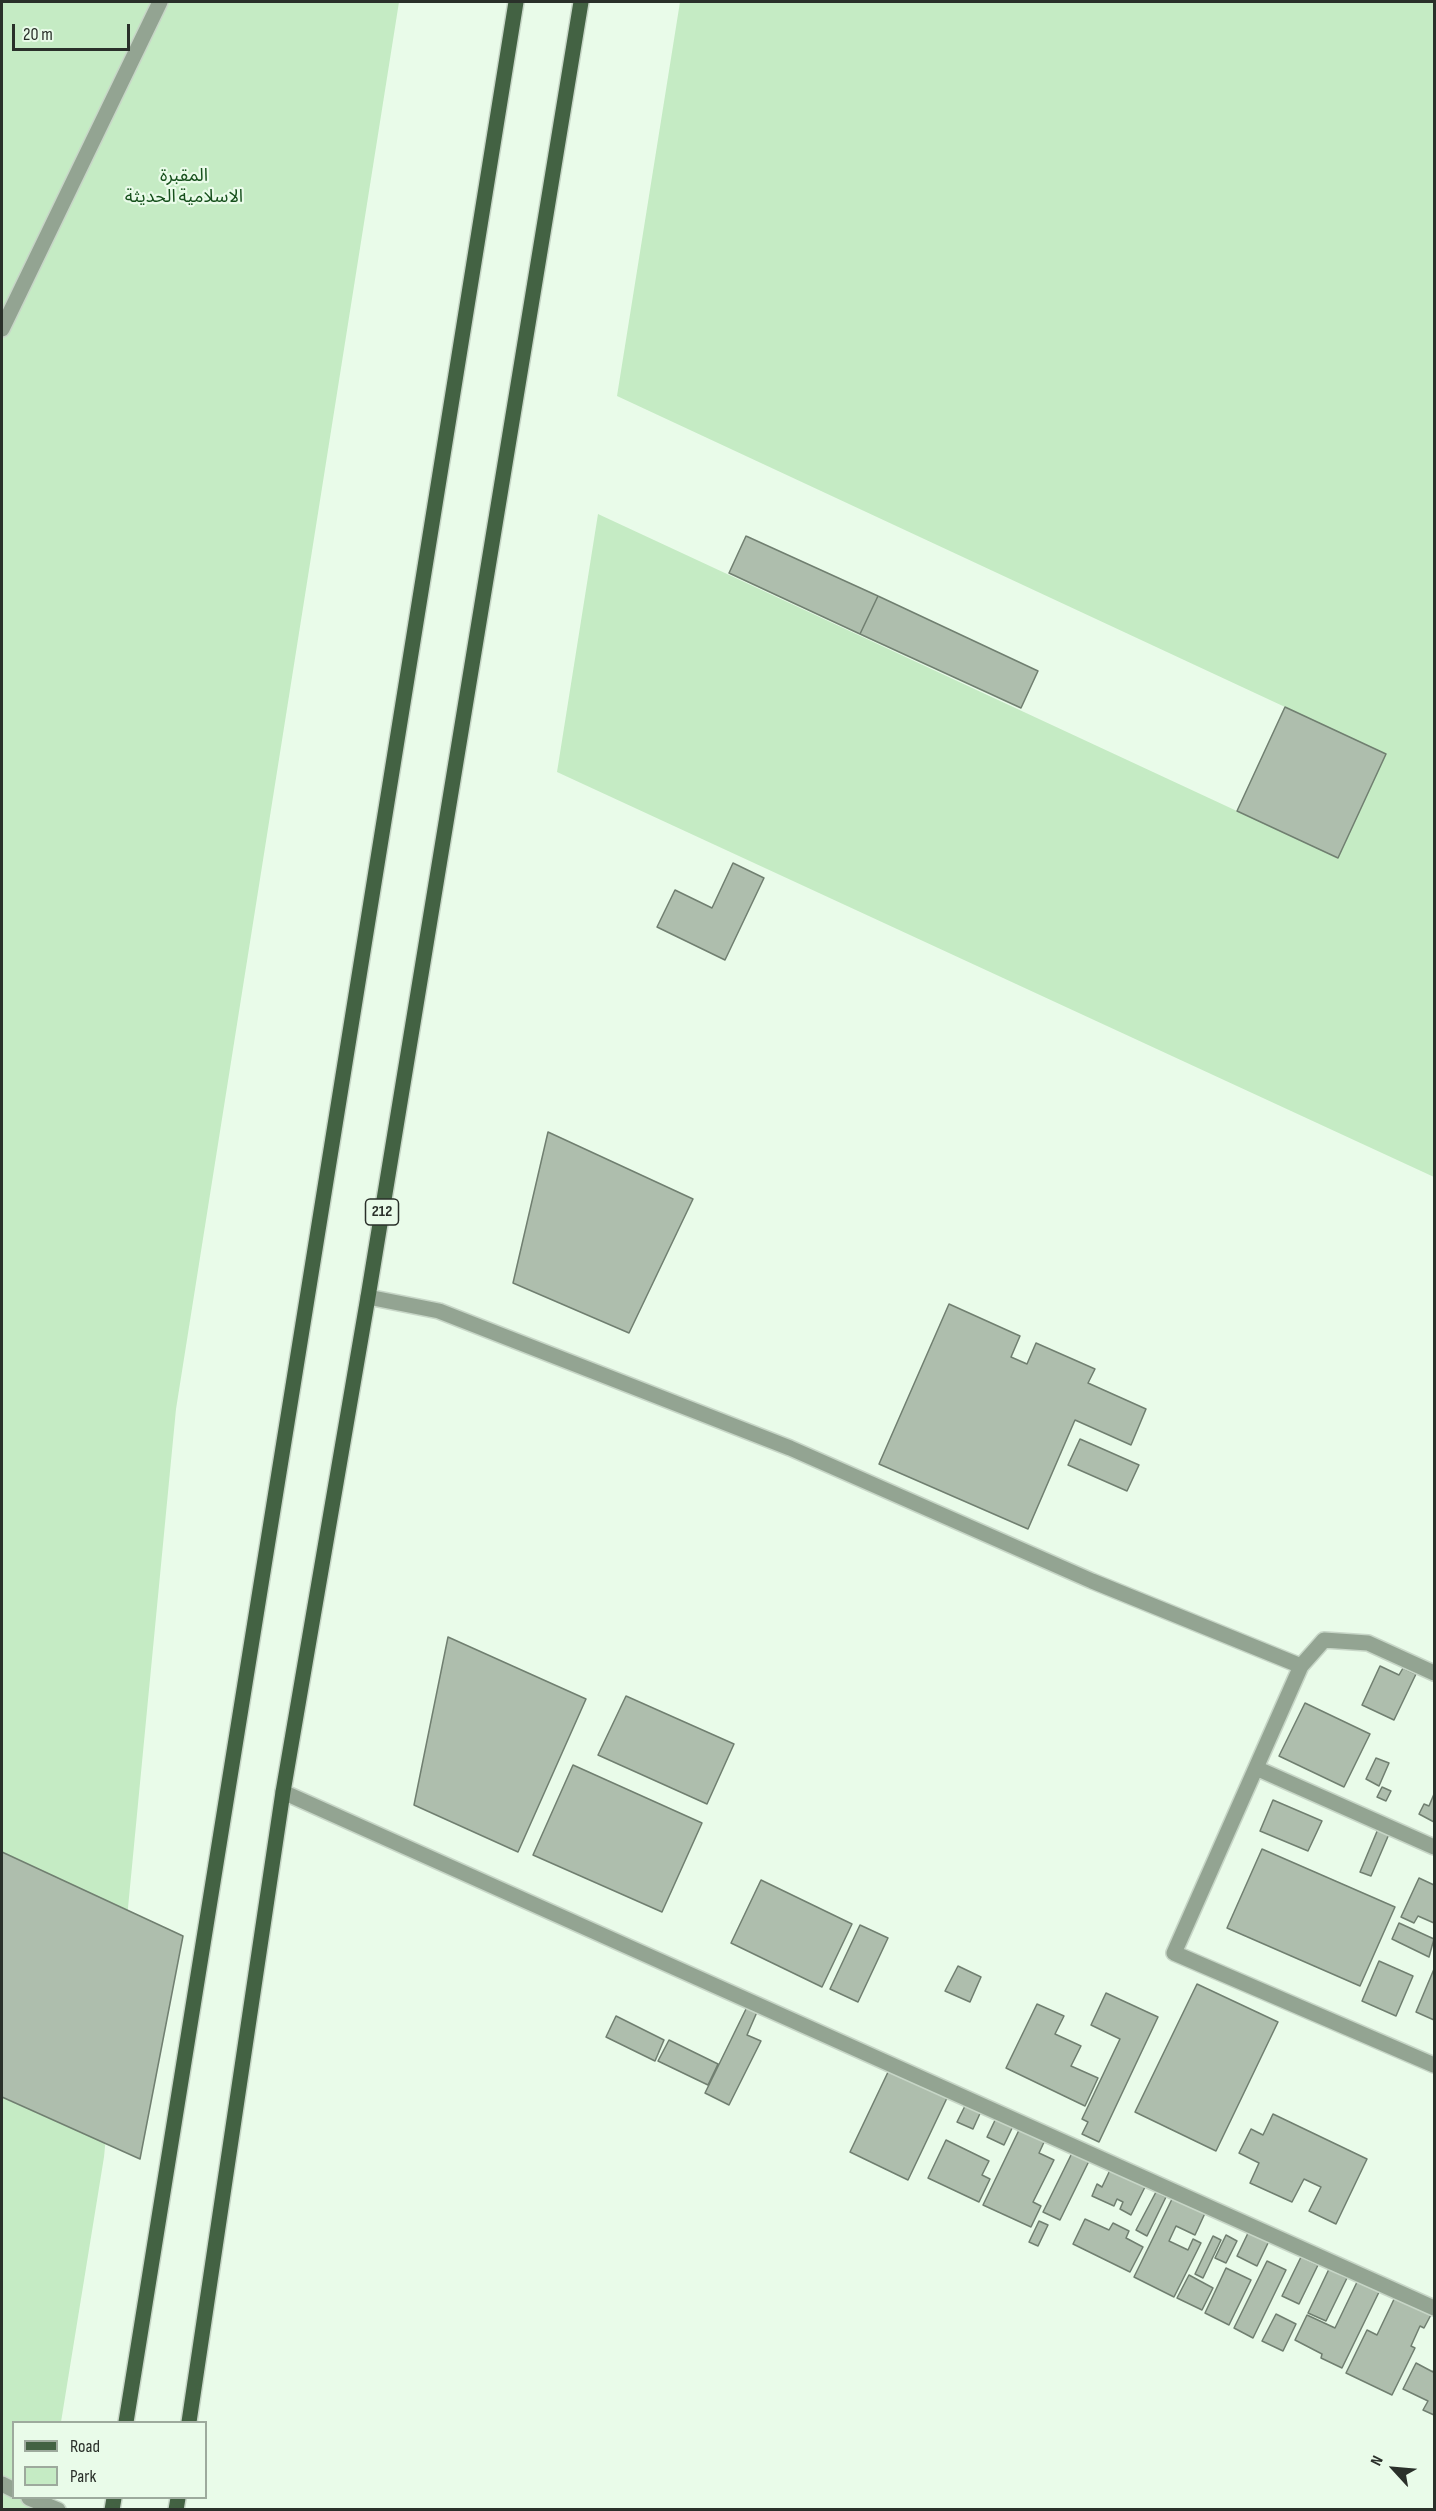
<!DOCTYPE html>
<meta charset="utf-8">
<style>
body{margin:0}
#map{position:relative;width:1436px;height:2511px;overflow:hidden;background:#e9fbe9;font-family:"Sofia Sans Condensed",sans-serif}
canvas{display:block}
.frame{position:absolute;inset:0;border:3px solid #2a302a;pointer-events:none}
.legend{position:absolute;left:12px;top:2421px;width:195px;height:78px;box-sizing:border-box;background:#e9fbe9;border:2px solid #9daa9d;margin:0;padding:8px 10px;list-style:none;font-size:18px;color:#2a302a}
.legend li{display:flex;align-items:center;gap:12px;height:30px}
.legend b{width:30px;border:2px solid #9daa9d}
.north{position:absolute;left:1364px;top:2439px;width:60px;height:60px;-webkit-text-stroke:4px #e9fbe9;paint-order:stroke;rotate:296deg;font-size:16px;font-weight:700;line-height:24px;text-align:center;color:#2a302a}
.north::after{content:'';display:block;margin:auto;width:21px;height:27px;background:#2a302a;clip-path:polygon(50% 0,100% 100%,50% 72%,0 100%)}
.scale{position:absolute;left:12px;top:24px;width:118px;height:27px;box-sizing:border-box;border:3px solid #2a302a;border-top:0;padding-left:8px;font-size:18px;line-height:21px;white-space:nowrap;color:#2a302a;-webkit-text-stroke:4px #e9fbe9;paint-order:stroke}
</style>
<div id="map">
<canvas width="1436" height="2511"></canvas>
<div class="frame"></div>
<ul class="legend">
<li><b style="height:8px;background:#436243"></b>Road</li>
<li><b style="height:16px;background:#c5ebc4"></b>Park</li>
</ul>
<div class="north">N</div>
<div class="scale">20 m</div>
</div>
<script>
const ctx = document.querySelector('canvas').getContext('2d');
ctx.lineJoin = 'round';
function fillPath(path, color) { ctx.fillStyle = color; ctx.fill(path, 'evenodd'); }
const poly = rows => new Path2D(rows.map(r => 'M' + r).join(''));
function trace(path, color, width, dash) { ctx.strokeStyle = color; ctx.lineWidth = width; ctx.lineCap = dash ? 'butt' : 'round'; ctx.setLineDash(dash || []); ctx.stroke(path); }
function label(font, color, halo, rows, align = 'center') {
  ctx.font = font + ' "Sofia Sans Condensed","Noto Sans Arabic",sans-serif'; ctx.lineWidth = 4.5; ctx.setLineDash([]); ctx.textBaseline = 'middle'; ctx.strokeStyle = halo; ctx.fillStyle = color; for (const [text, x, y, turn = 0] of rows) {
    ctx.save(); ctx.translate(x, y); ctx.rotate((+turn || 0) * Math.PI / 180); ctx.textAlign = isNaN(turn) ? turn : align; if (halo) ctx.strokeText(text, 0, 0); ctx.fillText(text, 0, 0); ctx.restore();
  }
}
const green = poly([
 [2,2,399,2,176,1409,104,2157,61,2422,14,2422,14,2498,49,2498,47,2509,2,2510],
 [680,2,1434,2,1434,1177,557,772,598,514,1338,858,1386,754,617,396]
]);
const building = poly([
 [746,536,878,596,860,634,729,573,746,536],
 [878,596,1038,671,1021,708,860,634,878,596],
 [1285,707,1386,754,1338,858,1237,811,1285,707],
 [733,863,764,878,725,960,657,927,675,890,712,908,733,863],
 [548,1132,693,1199,629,1333,513,1283,548,1132],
 [949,1304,1020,1336,1011,1357,1027,1364,1036,1343,1095,1369,1088,1383,1146,1409,1131,1445,1075,1420,1028,1529,879,1464,949,1304],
 [1080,1439,1139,1465,1127,1491,1068,1465,1080,1439],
 [448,1637,586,1699,518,1852,414,1805,448,1637],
 [1380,1666,1399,1675,1403,1668,1416,1674,1394,1720,1362,1705,1380,1666],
 [626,1696,734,1744,707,1804,598,1755,626,1696],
 [1305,1703,1370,1734,1344,1787,1279,1756,1305,1703],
 [1376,1758,1389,1763,1379,1786,1366,1779,1376,1758],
 [573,1765,702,1823,662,1912,533,1855,573,1765],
 [1382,1787,1391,1791,1386,1801,1377,1797,1382,1787],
 [1434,1794,1434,1822,1419,1814,1424,1804,1429,1806,1434,1794],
 [1273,1800,1322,1821,1308,1851,1260,1831,1273,1800],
 [1378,1829,1389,1834,1371,1876,1360,1872,1378,1829],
 [1262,1849,1395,1907,1360,1986,1227,1928,1262,1849],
 [2,1852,183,1936,140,2159,2,2097,2,1852],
 [1419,1878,1434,1885,1434,1923,1418,1916,1414,1923,1401,1917,1419,1878],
 [761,1880,852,1924,822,1987,731,1943,761,1880],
 [1399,1923,1434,1939,1429,1957,1392,1939,1399,1923],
 [860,1925,888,1938,858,2002,830,1989,860,1925],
 [1379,1961,1413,1976,1396,2016,1362,2001,1379,1961],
 [958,1966,981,1977,970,2002,945,1991,958,1966],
 [1434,1969,1434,2020,1416,2012,1434,1969],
 [1197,1984,1278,2022,1216,2151,1135,2112,1197,1984],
 [1106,1993,1158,2017,1099,2142,1082,2134,1088,2122,1082,2119,1120,2039,1091,2025,1106,1993],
 [1037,2004,1064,2016,1055,2034,1081,2046,1071,2066,1098,2078,1085,2106,1006,2068,1037,2004],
 [747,2007,757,2012,747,2035,761,2041,729,2105,705,2093,747,2007],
 [616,2016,664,2040,655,2061,606,2037,616,2016],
 [669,2040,718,2064,708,2085,658,2061,669,2040],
 [889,2070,947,2098,908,2180,850,2152,889,2070],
 [967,2102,982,2109,973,2129,957,2122,967,2102],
 [998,2114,1015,2122,1004,2145,987,2137,998,2114],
 [1273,2114,1367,2159,1336,2224,1309,2211,1321,2187,1304,2179,1292,2202,1250,2183,1259,2163,1239,2153,1251,2129,1263,2135,1273,2114],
 [1020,2128,1045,2140,1039,2153,1054,2160,1033,2202,1041,2206,1031,2227,983,2205,1020,2128],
 [946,2140,989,2161,982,2175,990,2179,979,2202,928,2178,946,2140],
 [1073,2151,1090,2159,1060,2220,1043,2212,1073,2151],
 [1111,2168,1146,2185,1131,2215,1120,2209,1123,2202,1117,2199,1114,2206,1092,2196,1097,2184,1102,2187,1111,2168],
 [1156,2192,1166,2197,1147,2236,1136,2230,1156,2192],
 [1174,2195,1206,2211,1195,2235,1176,2226,1169,2241,1188,2250,1193,2239,1201,2243,1174,2297,1134,2277,1174,2195],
 [1085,2219,1109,2230,1113,2223,1129,2231,1126,2238,1143,2247,1130,2272,1073,2244,1085,2219],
 [1039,2221,1048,2225,1038,2246,1029,2242,1039,2221],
 [1249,2231,1269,2241,1257,2266,1237,2256,1249,2231],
 [1226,2235,1237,2241,1226,2263,1215,2258,1226,2235],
 [1213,2236,1221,2240,1203,2278,1195,2274,1213,2236],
 [1301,2257,1318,2265,1299,2304,1282,2296,1301,2257],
 [1267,2261,1286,2270,1253,2338,1234,2328,1267,2261],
 [1226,2268,1251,2280,1229,2325,1205,2313,1226,2268],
 [1329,2269,1347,2278,1326,2321,1308,2313,1329,2269],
 [1189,2275,1213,2288,1202,2310,1177,2298,1189,2275],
 [1358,2280,1380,2290,1342,2368,1321,2358,1322,2354,1295,2340,1307,2315,1335,2328,1358,2280],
 [1397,2293,1433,2311,1424,2328,1420,2326,1411,2346,1415,2348,1392,2395,1346,2373,1367,2330,1377,2335,1397,2293],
 [1276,2314,1296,2324,1283,2351,1262,2341,1276,2314],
 [1416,2363,1433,2372,1434,2369,1434,2415,1423,2410,1428,2401,1403,2389,1416,2363]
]);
const lane = poly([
 [2,329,160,2],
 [2,2484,14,2490],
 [29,2498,58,2510]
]);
const street = poly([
 [368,1297,439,1311,790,1448,1092,1581,1301,1666],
 [1434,1673,1368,1643,1324,1640,1301,1666,1174,1953,1434,2065],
 [1256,1768,1434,1847],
 [283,1792,1434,2308]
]);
const primary = poly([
 [126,2422,516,2],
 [189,2422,283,1792,368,1297,581,2],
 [112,2510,114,2498],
 [176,2510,178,2498]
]);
const shields = [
 [382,1212,33]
];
const shieldNames = [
 ["212",382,1212]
];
const parkNames = [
 ["المقبرة",184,176],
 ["الاسلامية الحديثة",184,197]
];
fillPath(green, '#c5ebc4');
fillPath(building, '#aebead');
trace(building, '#707f70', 1.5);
trace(lane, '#c7d6c7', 18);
trace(street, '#c7d6c7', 18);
trace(primary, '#c7d6c7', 18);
trace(lane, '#93a492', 15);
trace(street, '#93a492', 15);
trace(primary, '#436243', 15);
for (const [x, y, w] of shields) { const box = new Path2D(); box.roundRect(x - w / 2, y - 13, w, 26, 4.5); ctx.fillStyle = '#e9fbe9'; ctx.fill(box); trace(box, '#2a302a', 1.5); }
label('bold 16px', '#2a302a', null, shieldNames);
label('18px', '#17511d', '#e9fbe9', parkNames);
</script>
